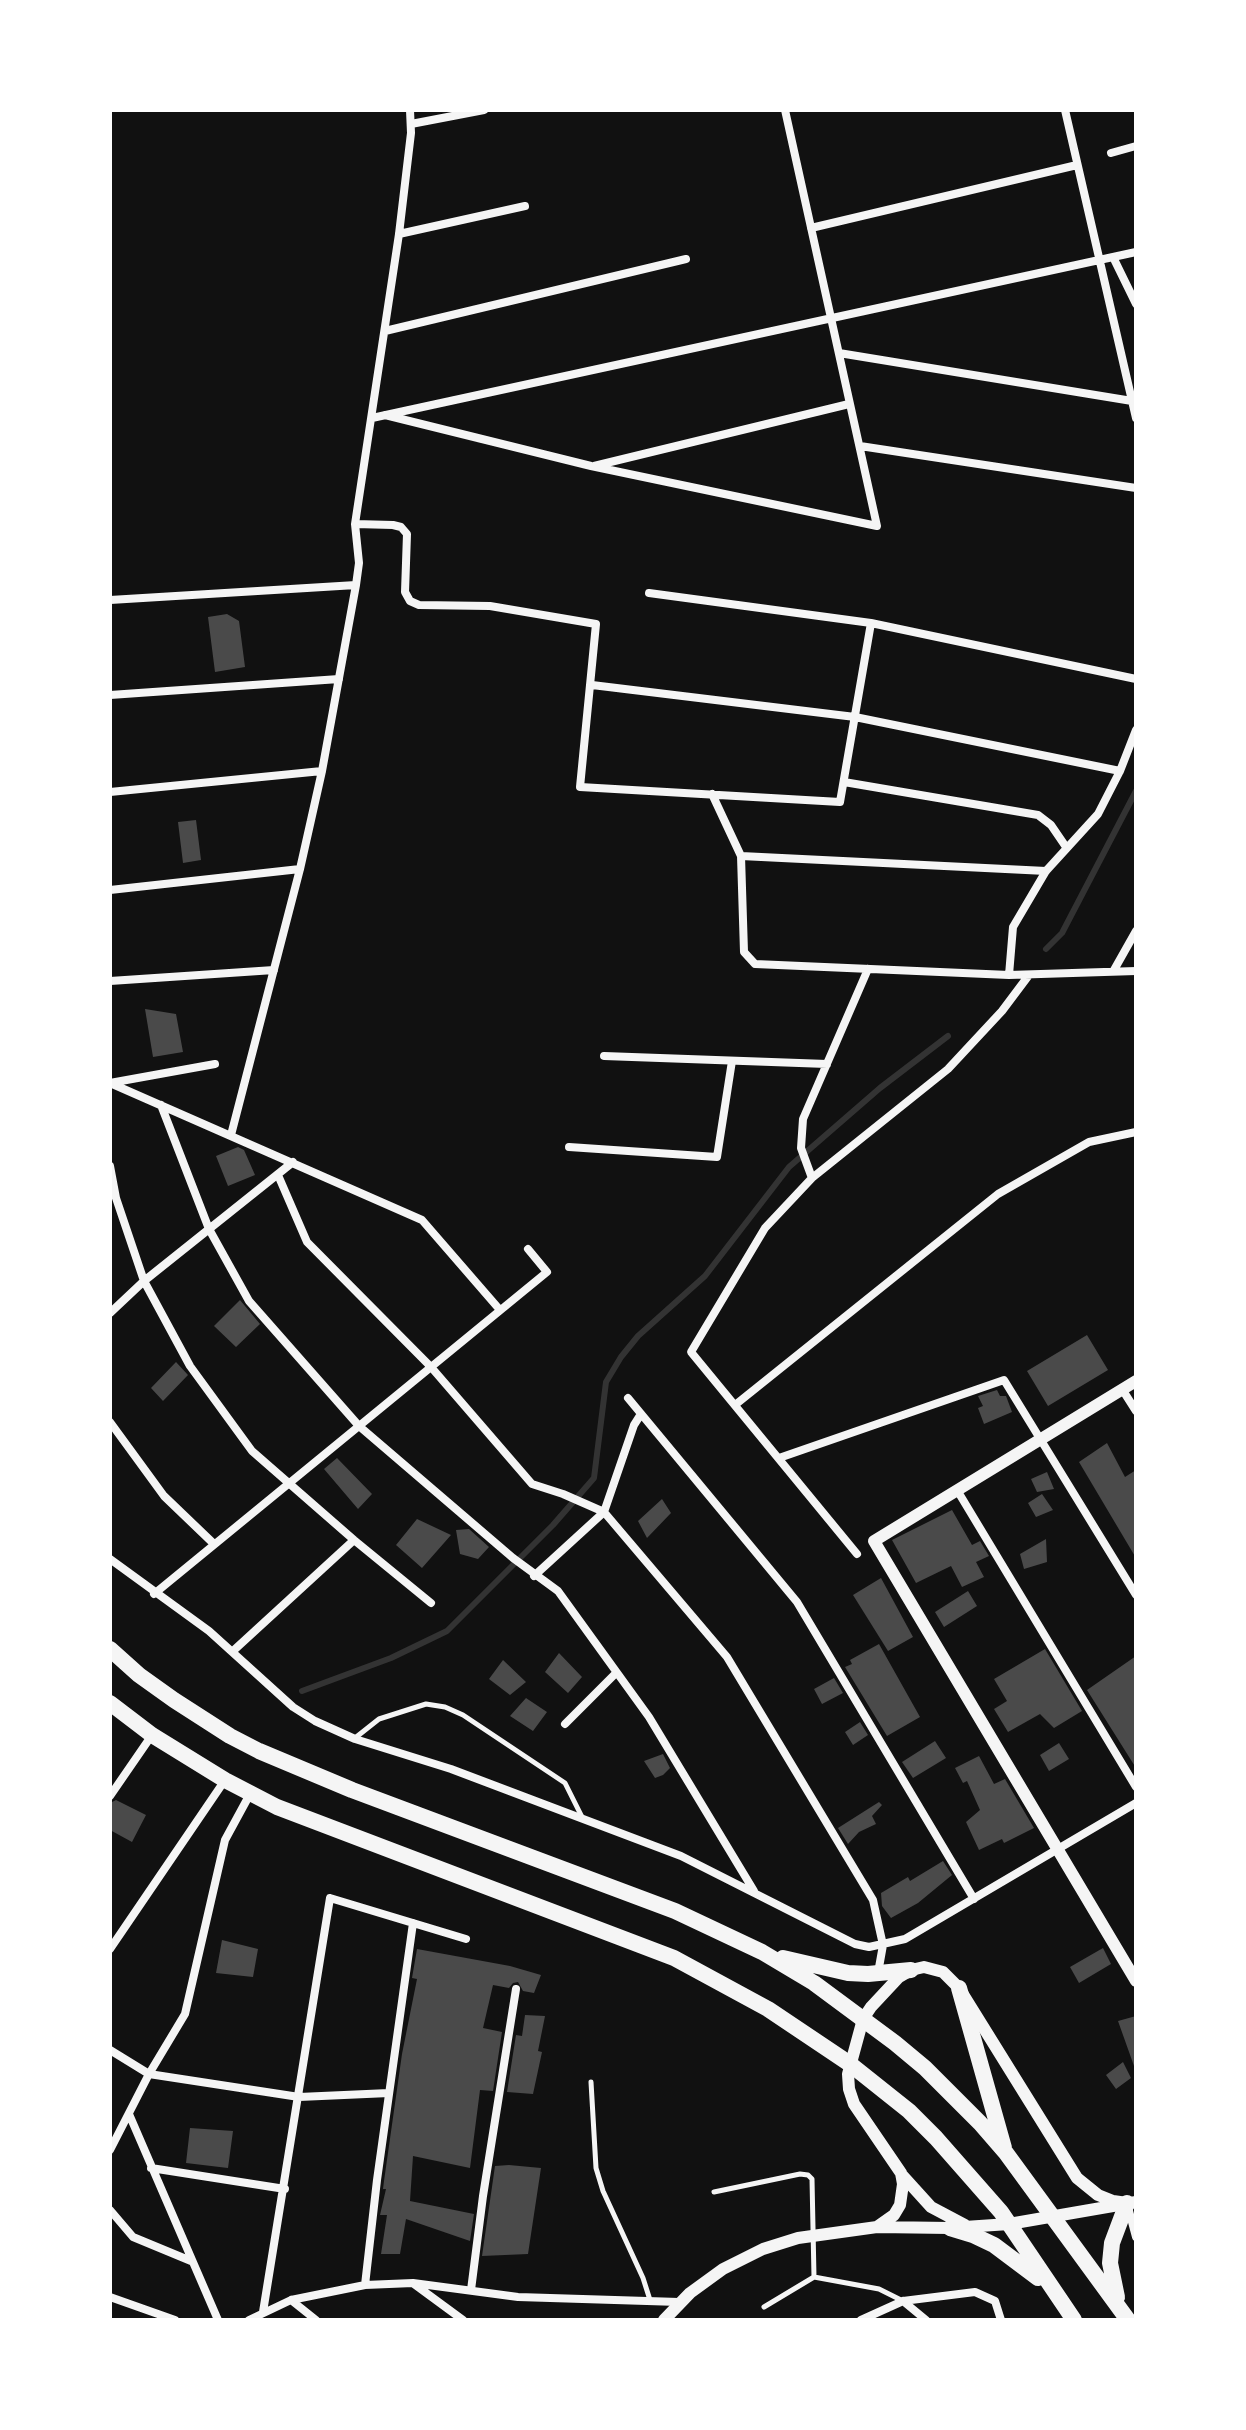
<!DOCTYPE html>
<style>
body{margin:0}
#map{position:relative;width:1246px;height:2430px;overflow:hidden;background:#111;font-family:"Alegreya Sans",sans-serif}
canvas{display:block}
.frame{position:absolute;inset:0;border:112px solid #fff;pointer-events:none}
</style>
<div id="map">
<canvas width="1246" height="2430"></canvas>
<div class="frame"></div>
</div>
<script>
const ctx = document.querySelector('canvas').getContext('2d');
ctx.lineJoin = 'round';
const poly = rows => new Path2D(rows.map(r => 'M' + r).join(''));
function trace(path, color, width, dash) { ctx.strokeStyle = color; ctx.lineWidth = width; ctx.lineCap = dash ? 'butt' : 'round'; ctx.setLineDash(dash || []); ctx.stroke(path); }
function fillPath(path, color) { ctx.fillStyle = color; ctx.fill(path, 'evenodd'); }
const stream = poly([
 [1046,949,1062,933,1136,791],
 [302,1691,391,1658,447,1631,553,1525,594,1478,606,1382,621,1357,638,1336,705,1276,789,1167,880,1088,948,1036]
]);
const building = poly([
 [227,614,239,621,245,667,215,672,208,617],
 [196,820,201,860,183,863,178,822],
 [145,1009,176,1014,183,1052,153,1057],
 [238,1147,244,1150,255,1175,228,1186,216,1156],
 [240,1300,260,1324,236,1347,214,1326],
 [1087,1335,1108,1370,1048,1406,1027,1371],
 [176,1362,188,1375,163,1401,151,1388],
 [997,1390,1000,1396,1006,1396,1012,1412,984,1424,978,1408,983,1406,978,1396],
 [1107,1443,1125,1477,1136,1470,1136,1558,1079,1462],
 [337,1458,372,1494,358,1509,324,1469],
 [1047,1472,1054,1489,1037,1492,1031,1479],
 [1042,1494,1053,1510,1036,1517,1028,1503],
 [662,1499,671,1513,647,1538,638,1521],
 [952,1510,972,1545,980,1541,989,1556,976,1562,984,1577,962,1587,951,1566,916,1583,892,1540],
 [417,1519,451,1535,422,1568,396,1545],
 [469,1529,489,1547,478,1559,460,1554,456,1530],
 [1046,1539,1047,1562,1024,1569,1020,1554],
 [881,1578,913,1637,888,1651,853,1595],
 [968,1591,977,1606,944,1627,935,1612],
 [879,1644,920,1717,887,1736,845,1667,852,1664,850,1660],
 [1045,1649,1082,1711,1054,1728,1040,1714,1008,1732,994,1709,1007,1701,994,1679],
 [559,1653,582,1677,568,1693,545,1672],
 [1136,1656,1136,1768,1087,1690],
 [503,1660,526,1682,510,1695,489,1679],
 [834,1678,843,1693,822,1704,814,1689],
 [526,1698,547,1712,533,1731,510,1716],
 [860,1722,868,1735,853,1745,845,1732],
 [935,1741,946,1758,913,1778,902,1762],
 [1059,1743,1069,1759,1049,1771,1040,1755],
 [663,1754,670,1768,663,1775,655,1778,644,1761],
 [979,1756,994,1784,1005,1779,1034,1828,1004,1843,1002,1839,979,1850,966,1822,980,1810,967,1781,963,1783,955,1768],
 [116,1800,146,1815,132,1842,110,1830,110,1803],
 [879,1802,882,1805,872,1816,876,1824,859,1832,848,1844,838,1828],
 [943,1861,952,1875,918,1903,891,1918,882,1906,881,1893,908,1877,910,1881],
 [222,1940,258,1949,253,1977,216,1973],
 [1103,1948,1111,1964,1079,1983,1070,1967],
 [417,1949,510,1966,541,1975,534,1993,523,1991,518,1982,513,1983,509,1988,493,1985,483,2028,502,2032,493,2091,480,2090,470,2168,413,2156,410,2201,474,2214,470,2241,406,2219,400,2254,381,2254,387,2215,380,2215,386,2189,383,2189,384,2181,402,2054,417,1979,412,1978],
 [525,2015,545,2016,538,2051,542,2052,533,2094,507,2092,516,2035,522,2036],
 [1136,2016,1136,2066,1134,2066,1118,2021],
 [1123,2062,1131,2078,1116,2089,1106,2075],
 [190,2128,233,2131,228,2168,186,2163],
 [509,2165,541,2168,528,2254,482,2256,495,2166]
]);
const service = poly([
 [355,1738,379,1719,426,1704,445,1707,463,1715,565,1783,583,1819],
 [591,2082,596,2168,603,2191,643,2278,650,2300],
 [714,2192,800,2174,808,2175,812,2179,814,2277,764,2307],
 [814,2277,879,2289,903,2301]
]);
const minor = poly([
 [1065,110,1136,418],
 [411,124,484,110],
 [1111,153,1136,146],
 [811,228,1077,165],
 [399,234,525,206],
 [1113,257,1136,304],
 [385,331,686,259],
 [839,353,1132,401],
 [385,415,591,466,877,526,785,110],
 [372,418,1136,252],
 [860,446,1136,488],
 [594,466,849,404],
 [355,524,393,525,401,527,407,534,405,592,410,601,419,605,490,606,596,624,580,787,840,802,871,623],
 [649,593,871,623,1136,679],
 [110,600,356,585],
 [592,685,855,717,1120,771],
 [110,695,339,679],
 [844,782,1038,815,1051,825,1066,847],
 [110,792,322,771],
 [712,794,741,856,744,952,755,964,1009,975,1136,971],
 [741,856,1046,871],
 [110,890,300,869],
 [1114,970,1136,931],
 [1009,975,1013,927,1046,871,1098,814,1120,771,1136,730],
 [110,981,274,970],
 [604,1056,827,1064],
 [110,1083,422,1220,500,1310],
 [110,1083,215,1064],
 [161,1105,209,1229,249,1301,359,1426,513,1558,558,1591,649,1717,754,1891],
 [231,1135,300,869,322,771,356,585,359,563,355,524,399,234,411,133,410,110],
 [569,1147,717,1157,732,1061],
 [110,1166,116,1198,144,1281,190,1366,252,1451,354,1540,431,1603],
 [278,1175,307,1242,431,1367,532,1484,563,1494,604,1512,727,1657,873,1900,883,1945,878,1973],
 [812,1178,801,1148,803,1119,868,969],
 [110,1313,144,1281,293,1162],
 [1122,1389,1136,1411],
 [628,1398,797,1602,974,1899],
 [735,1405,998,1194,1089,1142,1136,1132],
 [110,1422,164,1496,214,1544],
 [779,1458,1004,1380,1136,1595],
 [957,1490,1136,1787],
 [857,1554,691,1352,765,1228,812,1178,948,1069,1002,1011,1029,975],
 [110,1559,209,1631,293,1707,315,1721,355,1739,451,1769,681,1856,855,1944,869,1947,905,1939,1136,1803],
 [534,1576,604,1512,634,1425,641,1414],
 [154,1594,547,1272,528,1249],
 [233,1651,354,1540],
 [565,1724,616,1673],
 [110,1796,152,1735],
 [110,1949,225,1780],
 [110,2050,149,2074,299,2097,389,2093],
 [129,2114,218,2320],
 [110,2150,149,2074,185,2014,225,1840,250,1794],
 [151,2168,285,2189],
 [1128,2207,1136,2237],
 [110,2210,133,2237,191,2261],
 [414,2284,463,2320],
 [365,2285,377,2180,413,1923],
 [471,2290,483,2196,516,1989],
 [110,2297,175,2320],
 [291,2300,316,2320],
 [903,2301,926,2320],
 [263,2312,330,1898,466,1939],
 [249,2320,291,2300,365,2285,413,2283,518,2297,679,2302],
 [861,2320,903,2301,975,2292,995,2301,1001,2320]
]);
const tertiary = poly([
 [1136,1381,874,1541,1136,1981],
 [902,2175,931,2207,965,2225],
 [877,2227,894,2215,900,2205,903,2184,901,2173,854,2104,849,2089,848,2074,863,2019,871,2007,899,1977,911,1970,924,1967,943,1972,959,1988,1077,2178,1098,2195,1113,2201,1127,2203],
 [664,2320,690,2293,723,2269,763,2249,798,2238,877,2227,950,2228,1009,2224,1136,2202]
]);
const trunk = poly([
 [110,1649,139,1675,174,1700,230,1736,259,1751,352,1790,675,1911,762,1952,814,1983,895,2043,925,2068,980,2123,1006,2153,1128,2320],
 [110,1703,152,1735,225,1780,277,1807,674,1958,768,2009,850,2064,909,2111,936,2138,1001,2212,1074,2320],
 [783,1958,848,1973,868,1974,911,1970],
 [959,1988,1004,2148],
 [950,2228,973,2235,994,2245,1038,2278],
 [1117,2297,1110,2263,1112,2243,1127,2203]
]);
trace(stream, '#333', 6);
fillPath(building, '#4a4a4a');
trace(service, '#f5f5f5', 5);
trace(minor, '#f5f5f5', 8);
trace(tertiary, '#f5f5f5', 12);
trace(trunk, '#f5f5f5', 16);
</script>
